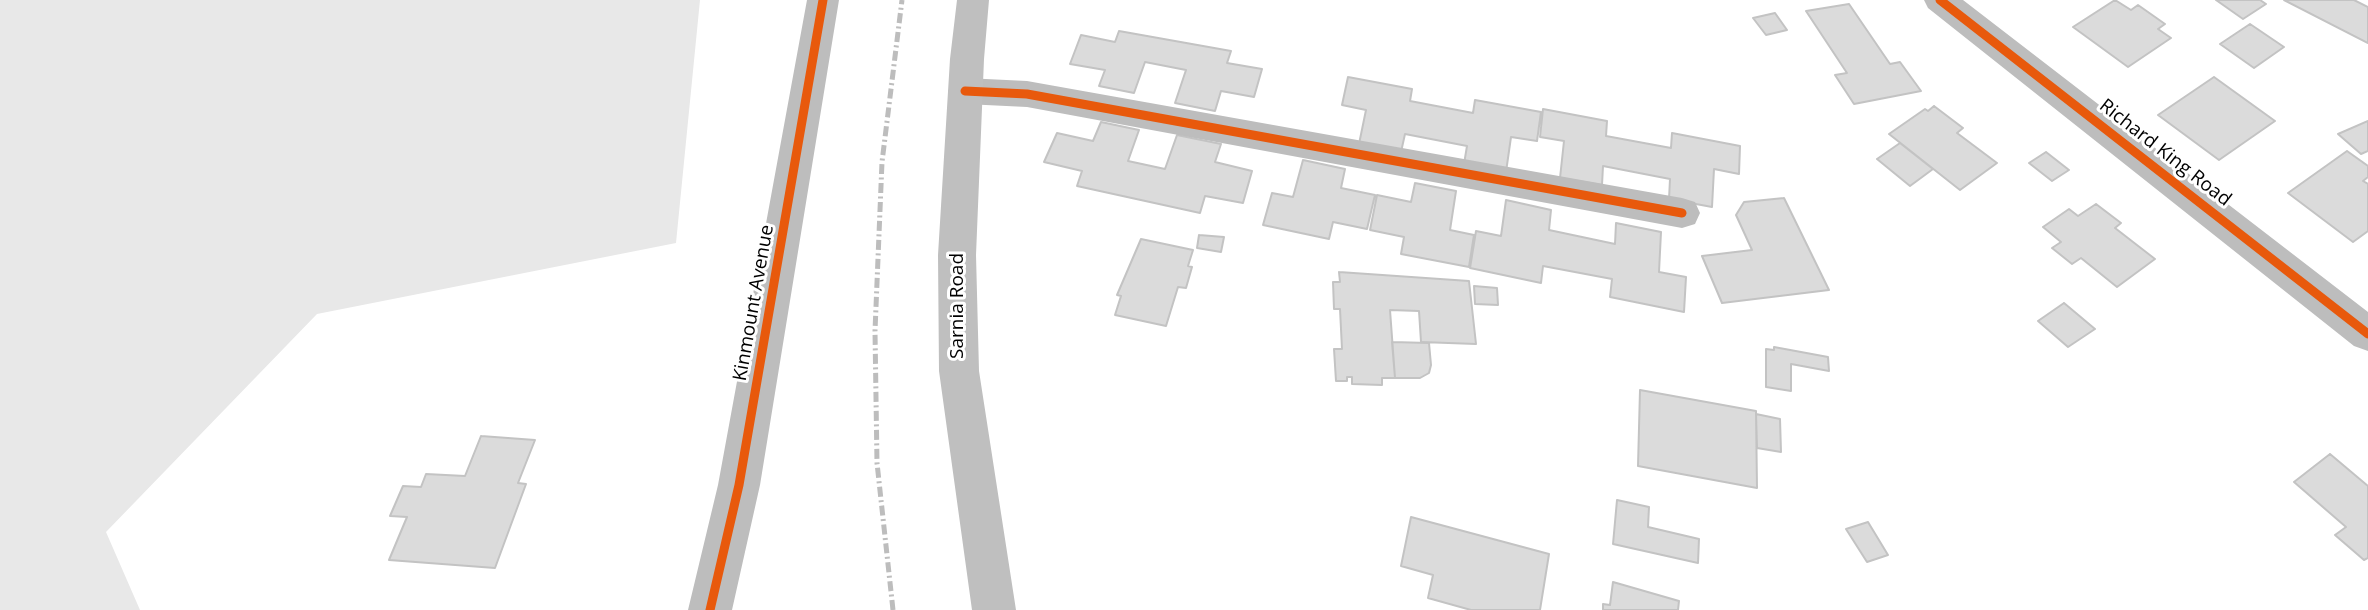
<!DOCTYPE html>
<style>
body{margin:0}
canvas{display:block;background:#fff}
</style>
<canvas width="2368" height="610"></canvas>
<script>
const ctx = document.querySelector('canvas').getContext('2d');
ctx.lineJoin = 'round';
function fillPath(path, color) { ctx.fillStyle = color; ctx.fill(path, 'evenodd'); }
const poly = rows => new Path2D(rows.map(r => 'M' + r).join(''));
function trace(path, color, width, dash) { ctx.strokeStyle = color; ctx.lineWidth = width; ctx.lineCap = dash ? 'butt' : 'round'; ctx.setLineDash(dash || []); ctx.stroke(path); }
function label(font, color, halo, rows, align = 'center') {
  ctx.font = font + ' "Open Sans",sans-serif'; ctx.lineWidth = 6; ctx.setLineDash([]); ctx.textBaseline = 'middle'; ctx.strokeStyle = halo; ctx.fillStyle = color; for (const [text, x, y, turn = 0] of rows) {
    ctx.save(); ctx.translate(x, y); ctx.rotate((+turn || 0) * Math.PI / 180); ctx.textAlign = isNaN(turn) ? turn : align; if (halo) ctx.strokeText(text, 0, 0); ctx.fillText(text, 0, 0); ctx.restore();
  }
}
const green = poly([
 [0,0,700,0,676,243,317,314,106,532,140,610,0,610]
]);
const building = poly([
 [2115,0,2131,10,2138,5,2165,24,2158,29,2171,38,2128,67,2073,27,2115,0],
 [2216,0,2260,0,2266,4,2243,19,2216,0],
 [2284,0,2354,0,2368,7,2368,43,2284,0],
 [1849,4,1890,64,1900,62,1921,91,1854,104,1835,75,1847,73,1806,11,1849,4],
 [1775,13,1787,30,1766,35,1753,18,1775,13],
 [2250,24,2284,47,2254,68,2220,44,2250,24],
 [1119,31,1231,51,1227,63,1262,69,1254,97,1221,91,1215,111,1175,103,1186,70,1145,62,1134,93,1099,86,1105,70,1070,64,1081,35,1115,42,1119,31],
 [1348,77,1412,89,1410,101,1473,113,1475,100,1541,112,1537,141,1511,137,1506,172,1464,164,1467,146,1405,134,1401,152,1359,144,1366,110,1342,105,1348,77],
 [2214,77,2275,121,2219,160,2158,115,2214,77],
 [1934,106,1963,128,1957,133,1997,163,1960,190,1889,134,1925,109,1928,111,1934,106],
 [1543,109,1607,121,1606,136,1671,148,1672,133,1740,146,1739,174,1714,169,1712,207,1669,199,1670,179,1603,166,1602,185,1560,178,1564,141,1540,137,1543,109],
 [2368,121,2368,151,2361,154,2338,134,2368,121],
 [1101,122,1139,130,1128,161,1165,169,1177,135,1221,144,1215,162,1252,171,1243,203,1205,196,1200,213,1077,186,1082,171,1044,162,1057,133,1093,141,1101,122],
 [1900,143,1933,169,1910,186,1877,159,1900,143],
 [2347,151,2368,166,2368,177,2363,181,2368,184,2368,231,2353,242,2288,193,2347,151],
 [2046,152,2069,170,2052,181,2029,163,2046,152],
 [1303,160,1345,169,1341,188,1375,195,1367,229,1333,222,1329,239,1263,225,1272,193,1293,197,1303,160],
 [1415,183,1456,191,1450,230,1474,235,1469,267,1401,254,1404,237,1370,230,1377,195,1411,202,1415,183],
 [1784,198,1829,290,1722,303,1702,256,1752,250,1736,215,1744,202,1784,198],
 [1506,200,1551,210,1549,230,1615,244,1616,223,1661,232,1659,272,1686,277,1684,312,1610,297,1612,279,1543,266,1541,283,1470,268,1476,231,1501,236,1506,200],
 [2096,204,2121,223,2115,228,2155,259,2117,287,2081,258,2072,264,2052,248,2061,242,2043,227,2069,209,2078,216,2096,204],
 [1199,235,1224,237,1221,252,1197,248,1199,235],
 [1141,239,1193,250,1188,266,1192,267,1186,288,1178,287,1166,326,1115,315,1121,296,1117,295,1141,239],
 [1339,272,1469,281,1476,344,1421,342,1419,311,1390,310,1395,378,1382,378,1382,385,1352,384,1352,377,1347,377,1347,381,1336,381,1334,349,1342,349,1340,309,1334,309,1333,282,1340,282,1339,272],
 [1474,286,1497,288,1498,305,1475,304,1474,286],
 [2064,303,2095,329,2068,347,2038,321,2064,303],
 [1392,342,1429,343,1431,365,1429,373,1420,378,1395,378,1392,342],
 [1774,347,1828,357,1829,371,1791,364,1791,391,1766,387,1766,349,1774,350,1774,347],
 [1640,390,1756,411,1757,488,1638,466,1640,390],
 [1756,414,1780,419,1781,452,1757,448,1756,414],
 [481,436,535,440,518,483,526,484,495,568,389,560,407,517,390,516,403,486,421,487,426,474,465,476,481,436],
 [2330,454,2368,486,2368,558,2364,560,2335,535,2346,527,2294,482,2330,454],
 [1617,500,1649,507,1648,527,1699,539,1698,563,1613,544,1617,500],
 [1411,517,1549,554,1540,610,1471,610,1428,598,1433,575,1401,566,1411,517],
 [1868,522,1888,555,1867,562,1846,529,1868,522],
 [1613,582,1679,601,1678,610,1603,610,1603,604,1610,605,1613,582]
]);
const minor = poly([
 [807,0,839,0,760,485,732,610,688,610,718,485,807,0],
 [1924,0,1963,0,2368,312,2368,351,2354,346,1928,8,1924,0],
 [965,78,1027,81,1682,198,1695,202,1700,213,1695,224,1682,228,1027,107,965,104,953,100,948,91,953,82,965,78]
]);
const secondary = poly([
 [957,0,989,0,984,59,976,255,979,371,1016,610,972,610,939,371,938,255,950,59,957,0]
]);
const rail = poly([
 [893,610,877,463,875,331,882,162,902,0]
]);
const cycleway = poly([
 [1940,0,2368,334],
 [965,91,1027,94,1682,213],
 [710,610,739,485,823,0]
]);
const streetNames = [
 ["Richard King Road",2165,153,38],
 ["Kinmount Avenue",754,303,-80],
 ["Sarnia Road",958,306,-90]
];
fillPath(green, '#e8e8e8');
fillPath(building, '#dbdbdb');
trace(building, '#c3c3c3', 2);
fillPath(minor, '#bdbdbd');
fillPath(secondary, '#bfbfbf');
trace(rail, '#bdbdbd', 5, [10, 3.5, 2, 3.5]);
trace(cycleway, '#e8590c', 9);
label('19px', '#000', '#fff', streetNames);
</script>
